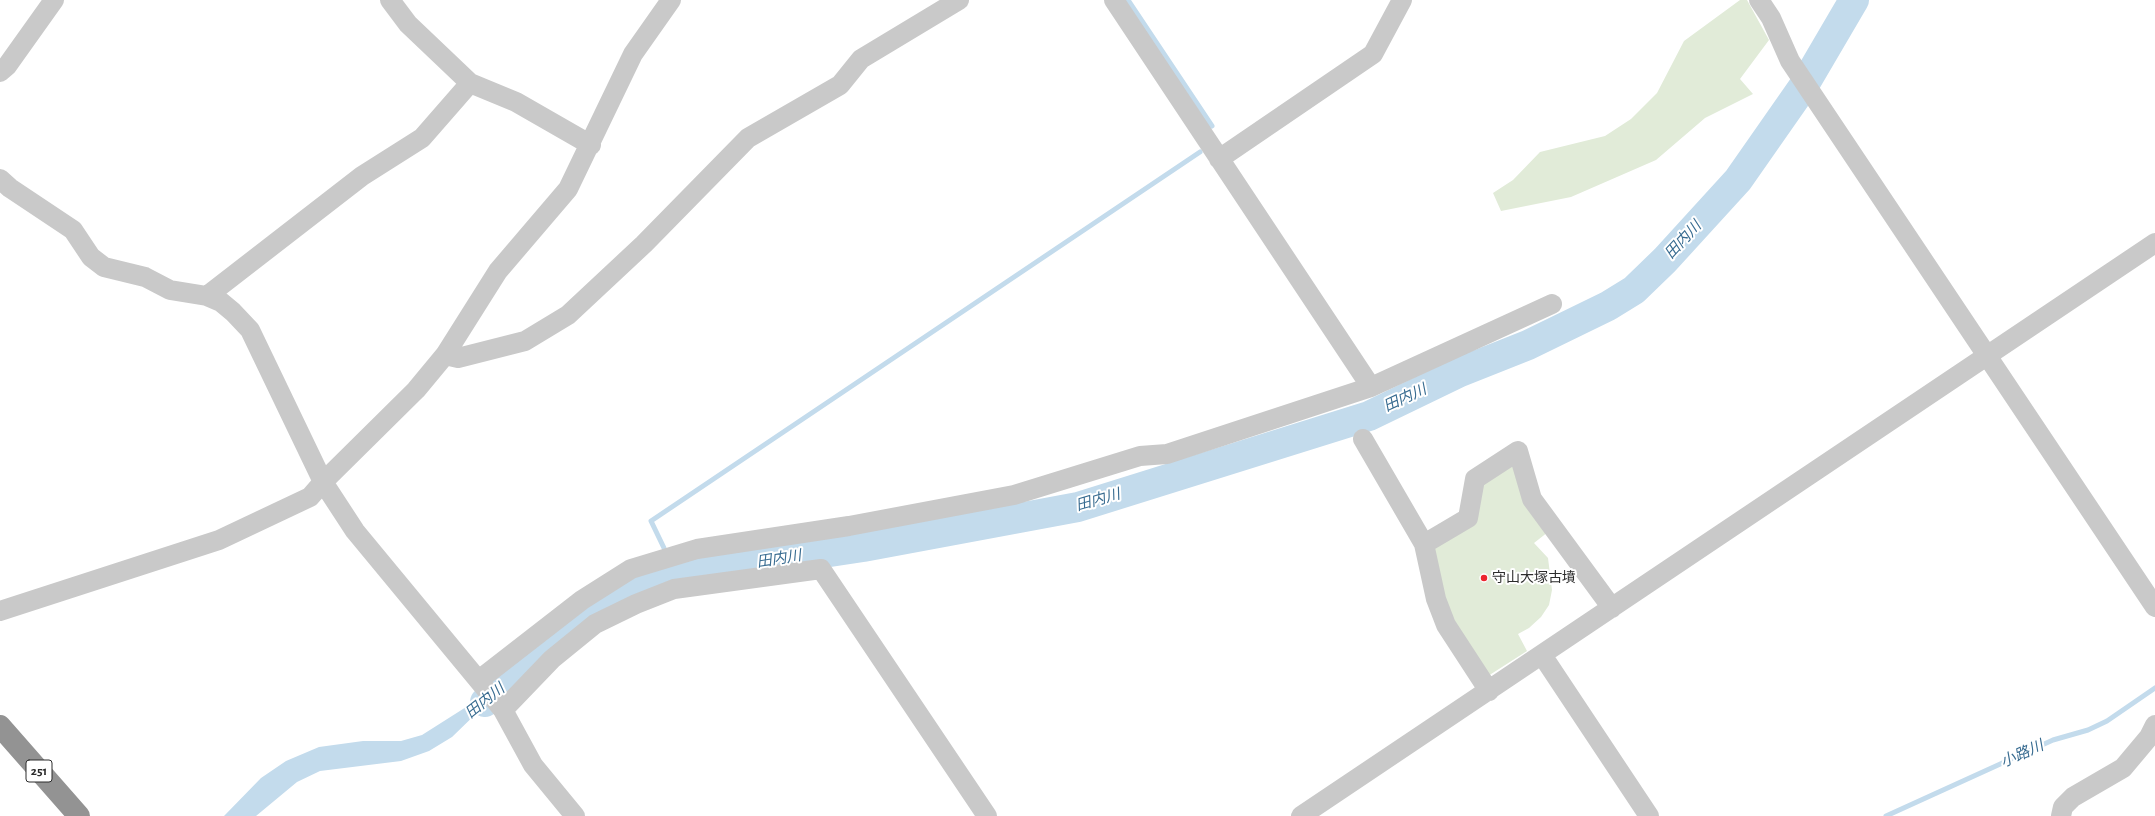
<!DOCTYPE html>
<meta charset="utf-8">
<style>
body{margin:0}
canvas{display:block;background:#fff}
</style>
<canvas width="2155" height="816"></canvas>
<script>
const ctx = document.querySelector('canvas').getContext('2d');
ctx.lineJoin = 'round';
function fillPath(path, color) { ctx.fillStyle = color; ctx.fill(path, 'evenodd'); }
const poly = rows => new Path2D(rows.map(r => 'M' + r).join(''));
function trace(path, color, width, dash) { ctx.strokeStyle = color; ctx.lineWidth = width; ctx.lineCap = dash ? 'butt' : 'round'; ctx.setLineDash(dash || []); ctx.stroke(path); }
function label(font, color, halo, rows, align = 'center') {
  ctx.font = font + ' "Alegreya Sans","Noto Sans JP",sans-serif'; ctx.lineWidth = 4; ctx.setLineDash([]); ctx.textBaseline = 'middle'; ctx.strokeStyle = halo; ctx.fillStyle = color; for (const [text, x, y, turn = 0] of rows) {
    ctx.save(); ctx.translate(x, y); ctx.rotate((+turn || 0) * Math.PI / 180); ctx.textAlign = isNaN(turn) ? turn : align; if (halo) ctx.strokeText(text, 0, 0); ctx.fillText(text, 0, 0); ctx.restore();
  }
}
const green = poly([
 [1740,0,1747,0,1769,40,1740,79,1753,94,1705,118,1656,160,1571,197,1501,211,1493,193,1513,180,1540,152,1605,136,1631,119,1657,93,1684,41],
 [1512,462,1548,532,1534,543,1548,558,1552,590,1549,605,1541,617,1529,628,1518,634,1527,651,1488,676,1451,623,1429,545,1472,519,1479,482]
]);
const water = poly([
 [515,676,452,737,429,751,401,761,320,771,297,782,256,816,224,816,261,778,286,761,319,747,363,741,401,741,422,735]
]);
const stream = poly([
 [1128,0,1212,126],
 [664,548,651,521,1200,152],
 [673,564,678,575],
 [1886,816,2053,740,2088,730,2107,721,2155,688]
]);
const river = poly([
 [485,702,587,614,648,585,678,575,863,547,1078,507,1369,416,1460,372,1528,345,1608,306,1634,290,1665,260,1738,180,1803,87,1854,0]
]);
const minor = poly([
 [390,0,408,24,470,83,516,102,591,145],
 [1114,0,1371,387],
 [1759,0,1771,18,1790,61,2155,607],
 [0,72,7,66,54,0],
 [1219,159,1373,54,1402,0],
 [0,179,10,188,73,230,91,257,104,267,145,277,170,290,207,296,221,302,233,312,250,330,323,482,355,531,503,710,533,765,575,816],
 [207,296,362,176,422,138,470,83],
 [445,355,458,358,525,341,568,315,644,244,748,138,840,85,861,59,959,0],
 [1363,439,1424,544,1436,599,1446,625,1489,691],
 [1424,544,1468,518,1475,479,1518,451,1532,499,1612,608],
 [0,611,219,540,310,497,323,482,416,390,445,355,498,271,568,189,633,54,671,0],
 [1542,655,1649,816],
 [479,680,582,600,631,569,697,549,849,526,1014,495,1140,456,1167,454,1371,387,1552,304],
 [503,710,552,659,595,624,636,604,674,589,821,569,987,816],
 [1301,816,2155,243],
 [2061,816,2063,807,2073,797,2123,768,2149,737,2155,725]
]);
const highway = poly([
 [0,726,79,816]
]);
const markers = [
 [1484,578,4,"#ec242d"]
];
const shields = [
 [39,771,26]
];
const shieldNames = [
 ["251",39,771]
];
const poiNames = [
 ["守山大塚古墳",1492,578]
];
const waterNames = [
 ["田内川",1683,240,-47],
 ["田内川",1405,398,-25],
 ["田内川",1098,500,-16],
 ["田内川",779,559,-9],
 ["田内川",485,701,-39],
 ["小路川",2022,754,-24]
];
fillPath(green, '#e1ebd8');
fillPath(water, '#c3dbec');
trace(stream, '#c3dbec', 5);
trace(river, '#c3dbec', 30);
trace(minor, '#c9c9c9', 20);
trace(highway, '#939393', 22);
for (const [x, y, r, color] of markers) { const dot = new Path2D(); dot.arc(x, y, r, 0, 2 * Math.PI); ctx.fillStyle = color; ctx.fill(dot); trace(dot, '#fff', 1.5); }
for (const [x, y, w] of shields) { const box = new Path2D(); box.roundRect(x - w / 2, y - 11, w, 22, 3); ctx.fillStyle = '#fff'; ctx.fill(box); trace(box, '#2c2c2c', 1); }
label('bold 13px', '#2c2c2c', null, shieldNames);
label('14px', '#2c2c2c', '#fff', poiNames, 'left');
label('italic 15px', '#376b90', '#fff', waterNames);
</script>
